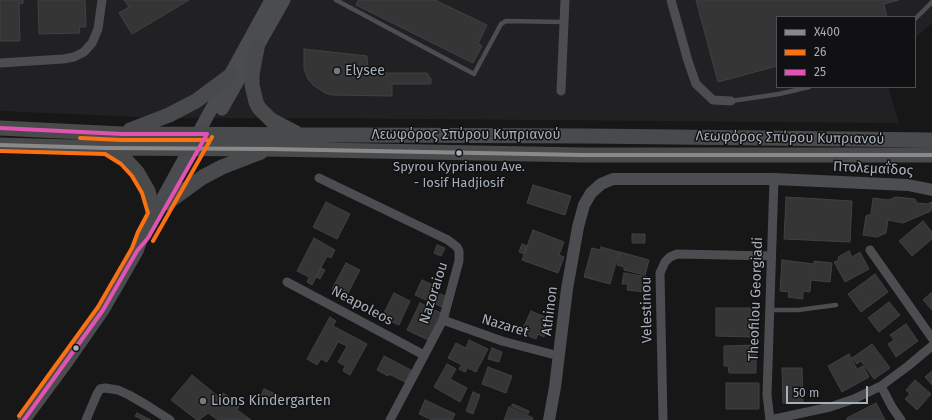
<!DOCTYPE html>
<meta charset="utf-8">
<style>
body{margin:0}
#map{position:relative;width:932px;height:420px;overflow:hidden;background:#171717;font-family:"Fira Sans",sans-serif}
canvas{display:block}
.legend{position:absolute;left:776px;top:16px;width:140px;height:72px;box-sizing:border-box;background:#111113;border:1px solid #4d5055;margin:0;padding:5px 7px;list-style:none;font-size:12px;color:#a7afb9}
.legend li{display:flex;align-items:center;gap:8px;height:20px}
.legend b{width:20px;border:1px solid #4d5055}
.scale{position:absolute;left:786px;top:386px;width:82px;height:18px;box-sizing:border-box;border:2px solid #a7afb9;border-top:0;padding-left:5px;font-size:12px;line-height:14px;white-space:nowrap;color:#a7afb9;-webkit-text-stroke:3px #111113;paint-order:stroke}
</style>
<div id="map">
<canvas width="932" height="420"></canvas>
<ul class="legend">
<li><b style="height:5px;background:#898989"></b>X400</li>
<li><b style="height:5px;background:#fb7012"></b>26</li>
<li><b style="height:5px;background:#df53b1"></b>25</li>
</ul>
<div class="scale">50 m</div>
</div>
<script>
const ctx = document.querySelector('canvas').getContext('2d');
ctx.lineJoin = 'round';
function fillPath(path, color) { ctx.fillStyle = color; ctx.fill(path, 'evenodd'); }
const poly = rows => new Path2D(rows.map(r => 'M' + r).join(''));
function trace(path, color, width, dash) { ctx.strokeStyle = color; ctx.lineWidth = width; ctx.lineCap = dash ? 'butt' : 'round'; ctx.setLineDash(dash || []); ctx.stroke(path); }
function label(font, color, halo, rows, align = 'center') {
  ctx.font = font + ' "Fira Sans",sans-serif'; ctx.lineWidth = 3; ctx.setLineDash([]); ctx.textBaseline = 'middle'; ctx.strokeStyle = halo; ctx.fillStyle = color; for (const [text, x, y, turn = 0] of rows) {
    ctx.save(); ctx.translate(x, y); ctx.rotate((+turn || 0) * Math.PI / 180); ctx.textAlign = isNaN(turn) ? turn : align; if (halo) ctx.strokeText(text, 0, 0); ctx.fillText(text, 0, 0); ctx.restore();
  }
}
const built = poly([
 [0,0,932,0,932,23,915,38,915,17,777,17,777,87,888,87,899,123,303,118,164,118,0,111]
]);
const building = poly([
 [0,0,23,0,23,3,19,4,20,41,0,41,0,0],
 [38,0,85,0,86,27,79,27,80,33,39,34,38,0],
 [124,0,189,0,132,34,119,13,129,7,124,0],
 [358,0,435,0,487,25,478,44,482,46,473,63,356,5,358,0],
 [696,0,899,0,884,4,887,17,777,17,777,66,718,82,696,0],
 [304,49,367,56,368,73,427,73,431,79,431,84,392,84,392,96,333,95,325,93,313,85,308,79,304,69,304,49],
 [533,185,571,196,565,215,527,203,533,185],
 [786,197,852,201,850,242,784,239,786,197],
 [896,197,915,199,917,203,927,204,932,202,931,211,903,223,888,220,886,233,877,237,863,235,866,216,871,214,873,198,888,200,896,197],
 [326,202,350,214,337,239,313,227,326,202],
 [923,221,932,232,932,239,912,256,899,241,923,221],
 [533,230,564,242,559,255,564,257,558,273,522,260,533,230],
 [632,234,645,234,645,243,632,243,632,234],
 [314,238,335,250,331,258,327,256,312,285,307,282,309,277,297,271,314,238],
 [522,244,527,246,524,254,519,252,522,244],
 [437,245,445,248,441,256,434,253,437,245],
 [601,247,619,252,610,284,584,277,592,248,601,250,601,247],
 [849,251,852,257,860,252,869,269,845,282,834,262,839,260,838,257,849,251],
 [620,252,649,260,645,275,624,270,624,267,617,265,620,252],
 [782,260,814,264,814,261,832,263,830,282,811,280,810,292,803,291,803,299,788,297,789,292,780,291,782,260],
 [346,263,360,270,346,297,332,289,346,263],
 [321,268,325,270,320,279,316,277,321,268],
 [624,273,648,277,645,292,627,290,628,284,622,284,624,273],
 [875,274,888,292,861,312,848,294,875,274],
 [422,280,435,286,428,301,415,295,422,280],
 [434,291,447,297,442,307,429,301,434,291],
 [394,293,410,301,399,325,382,317,394,293],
 [931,293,932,294,932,310,923,300,931,293],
 [889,302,900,315,879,332,868,318,889,302],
 [420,303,441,313,428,340,407,330,420,303],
 [716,308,755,308,755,337,716,336,716,308],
 [531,311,552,320,544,337,538,334,536,339,521,333,531,311],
 [330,317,336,321,333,326,367,344,350,375,343,371,345,366,338,362,347,346,338,342,327,362,321,359,317,365,307,359,330,317],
 [906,324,918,341,896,357,888,344,894,340,890,335,906,324],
 [469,340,488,349,476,372,448,358,456,343,466,348,469,340],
 [872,344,890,368,874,379,861,361,857,364,852,358,872,344],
 [756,345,756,373,729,373,728,366,724,366,724,346,756,345],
 [492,348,502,352,499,362,488,359,492,348],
 [849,354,857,369,863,366,869,377,842,392,828,366,849,354],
 [384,356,411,370,405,382,389,374,388,376,377,370,384,356],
 [447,364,456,369,450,379,467,388,460,402,434,387,447,364],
 [461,366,467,369,465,372,459,369,461,366],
 [488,367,512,376,506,393,482,384,488,367],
 [782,368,802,368,803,403,783,403,782,368],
 [932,371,932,385,925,377,932,371],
 [192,375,220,398,223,393,240,404,237,410,251,420,218,420,208,413,199,420,197,420,171,400,192,375],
 [915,380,931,394,917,410,905,399,910,394,906,390,915,380],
 [726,383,759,383,759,409,726,409,726,383],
 [264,389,278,395,275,404,260,397,264,389],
 [473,392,480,395,473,414,466,411,473,392],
 [425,400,455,414,452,420,432,420,419,414,425,400],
 [876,403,885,420,847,420,847,418,876,403],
 [513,404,529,411,528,414,511,406,513,404],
 [509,407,533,418,532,420,504,420,509,407],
 [137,413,151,420,143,420,135,416,137,413]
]);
const service = poly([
 [336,0,474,74,501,24,506,21,564,22],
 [915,19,932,2],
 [731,101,779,94,809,87],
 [770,310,798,310,836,305]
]);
const minor = poly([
 [671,0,688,61,696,84,713,100,731,101],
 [0,63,63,59,74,57,84,52,92,43,98,29,102,0],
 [561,91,565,0],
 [319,178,448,240,457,247,459,251,459,261,443,320,390,420],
 [870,250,932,338],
 [287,282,424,355],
 [443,320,502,341,559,356],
 [881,386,892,407,901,420],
 [86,420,97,394,100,389,105,388,118,390,129,395,148,406,170,420],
 [663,420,660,273,665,262,670,257,677,254,771,256],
 [770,420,767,395,774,179],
 [770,420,830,407,854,399,881,386,908,366,932,346]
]);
const tertiary = poly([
 [549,420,555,387,567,289,578,227,584,205,591,193,601,184,613,179,774,179,908,185,932,190]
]);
const secondary = poly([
 [222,109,284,0],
 [24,420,64,366,103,310,121,279,137,251,143,234,271,0]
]);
const primary = poly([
 [257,48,252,74,252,85,256,102,259,108,271,120,296,133],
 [0,128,122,134,588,136,932,140],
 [130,130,169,115,196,101,231,75],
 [0,145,107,148,270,149,582,155,932,155],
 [107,148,125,159,137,172,148,191,154,214],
 [167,203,203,177,222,167,261,152]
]);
const bus1 = poly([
 [0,145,107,148,270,149,582,155,932,155]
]);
const bus2 = poly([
 [80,138,122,140,207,140],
 [0,151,105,154,121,164,132,176,142,193,148,213,138,232,132,248,98,307,19,416],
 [153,241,212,137]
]);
const bus3 = poly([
 [0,128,122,134,207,134],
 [24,420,103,310,137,251,148,238,207,134]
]);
const markers = [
 [337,71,4,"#757a80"],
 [459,153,3.5,"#a7afb9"],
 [76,348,3.5,"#a7afb9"],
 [203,401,4,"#757a80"]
];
const busNames = [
 ["Spyrou Kyprianou Ave.",459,167],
 ["- Iosif Hadjiosif",459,183]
];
const poiNames = [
 ["Elysee",345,71],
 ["Lions Kindergarten",211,401]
];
const streetNames = [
 ["Λεωφόρος Σπύρου Κυπριανού",466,135],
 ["Λεωφόρος Σπύρου Κυπριανού",790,138,1],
 ["Πτολεμαΐδος",873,169,3],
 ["Nazoraiou",434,293,-72],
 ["Theofilou Georgiadi",756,299,-88],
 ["Neapoleos",362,306,28],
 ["Velestinou",647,310,-91],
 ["Athinon",550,311,-83],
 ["Nazaret",505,326,17]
];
fillPath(built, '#212123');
fillPath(building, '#353536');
trace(building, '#3f4143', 1);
trace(service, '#4b4d50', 4.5);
trace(minor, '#4b4d50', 9);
trace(tertiary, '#4b4d50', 12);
trace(secondary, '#4a4c4f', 13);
trace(primary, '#484a4c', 15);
trace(bus1, '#898989', 4);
trace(bus2, '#fb7012', 4);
trace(bus3, '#df53b1', 4);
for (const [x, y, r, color] of markers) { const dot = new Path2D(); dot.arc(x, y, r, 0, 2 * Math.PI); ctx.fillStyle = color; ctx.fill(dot); trace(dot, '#111113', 1.5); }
label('13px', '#a7afb9', '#111113', busNames);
label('14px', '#a7afb9', '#111113', poiNames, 'left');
label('14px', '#a7afb9', '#111113', streetNames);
</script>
